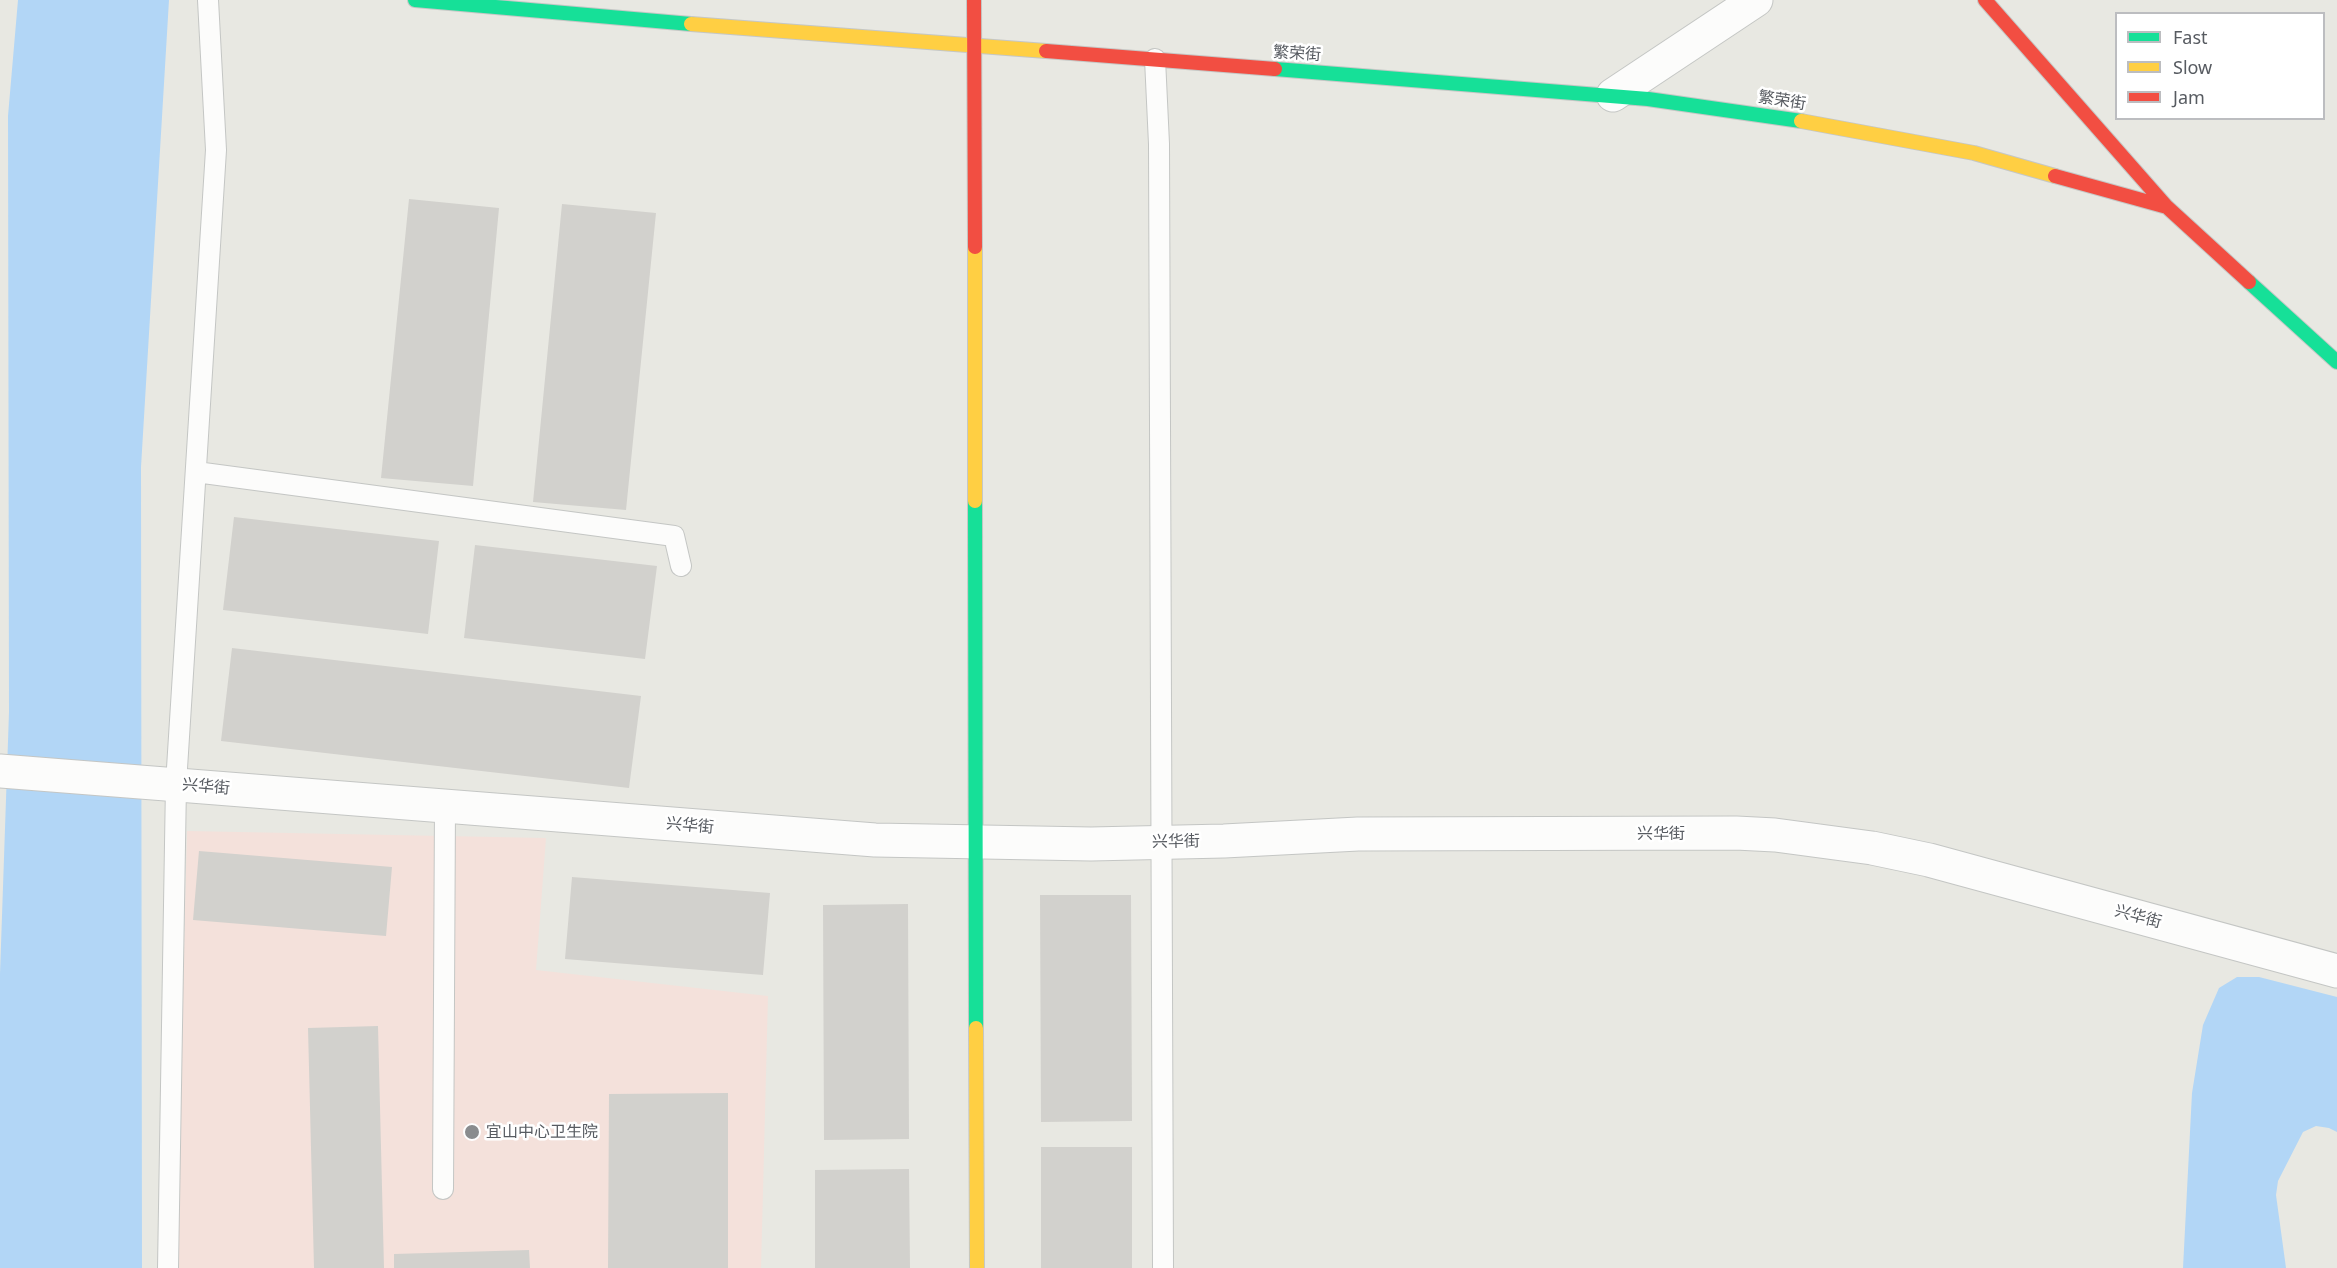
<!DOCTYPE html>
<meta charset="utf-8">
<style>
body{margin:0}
#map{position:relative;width:2337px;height:1268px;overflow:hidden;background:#e8e8e2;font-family:"Noto Sans",sans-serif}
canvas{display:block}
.legend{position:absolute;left:2115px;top:12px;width:210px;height:108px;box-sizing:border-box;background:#fff;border:2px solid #bcbdc0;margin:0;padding:8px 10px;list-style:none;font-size:18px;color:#575b61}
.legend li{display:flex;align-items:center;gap:12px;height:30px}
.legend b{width:30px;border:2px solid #bcbdc0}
</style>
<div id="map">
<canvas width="2337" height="1268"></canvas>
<ul class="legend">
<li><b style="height:8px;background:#16e098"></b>Fast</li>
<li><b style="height:8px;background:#ffcf43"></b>Slow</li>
<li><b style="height:8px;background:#f24e42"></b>Jam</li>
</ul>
</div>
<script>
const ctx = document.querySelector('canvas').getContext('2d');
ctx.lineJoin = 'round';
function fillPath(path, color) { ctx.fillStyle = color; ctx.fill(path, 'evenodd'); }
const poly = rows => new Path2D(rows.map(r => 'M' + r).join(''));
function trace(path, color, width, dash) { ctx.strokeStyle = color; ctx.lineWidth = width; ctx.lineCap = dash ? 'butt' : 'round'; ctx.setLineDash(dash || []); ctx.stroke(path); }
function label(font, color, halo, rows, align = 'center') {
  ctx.font = font + ' "Noto Sans","Noto Sans SC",sans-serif'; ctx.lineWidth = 5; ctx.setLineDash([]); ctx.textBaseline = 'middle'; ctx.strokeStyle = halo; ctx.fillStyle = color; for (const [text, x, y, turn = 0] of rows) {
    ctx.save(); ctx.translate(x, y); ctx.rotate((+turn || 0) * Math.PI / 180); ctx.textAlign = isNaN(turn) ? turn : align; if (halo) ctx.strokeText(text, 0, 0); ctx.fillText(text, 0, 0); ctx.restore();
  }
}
const medical = poly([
 [187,831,546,838,536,970,768,996,761,1268,176,1268]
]);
const water = poly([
 [18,0,169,0,141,467,142,1268,0,1268,0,974,9,712,8,116],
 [2237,977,2259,977,2337,997,2337,1132,2329,1128,2316,1126,2303,1132,2278,1181,2276,1195,2286,1268,2183,1268,2192,1093,2203,1025,2219,988]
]);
const building = poly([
 [409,199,499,208,473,486,381,478],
 [562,204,656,213,626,510,533,502],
 [234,517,439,541,428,634,223,610],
 [475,545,657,566,645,659,464,638],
 [232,648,641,696,629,788,221,741],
 [199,851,392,867,386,936,193,920],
 [572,877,770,893,763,975,565,959],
 [1040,895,1131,895,1132,1121,1041,1122],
 [908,904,909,1139,824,1140,823,905],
 [378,1026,384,1268,314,1268,308,1028],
 [728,1093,728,1268,608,1268,609,1094],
 [1041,1147,1132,1147,1132,1268,1041,1268],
 [909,1169,910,1268,815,1268,815,1170],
 [529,1250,530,1268,394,1268,394,1254]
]);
const lane = poly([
 [1155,59,1159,144,1163,1268],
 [196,472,674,536,681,566],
 [443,1189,445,806],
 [168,1268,176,784,216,150,208,0]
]);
const street = poly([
 [1613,95,1756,0],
 [0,771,875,840,1091,844,1224,841,1358,834,1736,833,1775,835,1872,848,1929,860,2337,971]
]);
const fast = poly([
 [415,0,691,24],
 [1275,69,1648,99,1801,121],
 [2249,282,2337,362],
 [975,501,976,1028]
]);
const slow = poly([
 [691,24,1046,51],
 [1801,121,1974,153,2055,176],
 [975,247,975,501],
 [976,1028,977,1268]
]);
const jam = poly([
 [974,0,975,247],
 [1985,0,2167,207,2249,282],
 [1046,51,1275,69],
 [2055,176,2167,207]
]);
const markers = [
 [472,1132,8,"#8a8c8e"]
];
const streetNames = [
 ["繁荣街",1297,54,4],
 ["繁荣街",1782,101,9],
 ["兴华街",206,787,5],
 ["兴华街",690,826,5],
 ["兴华街",1661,834],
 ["兴华街",1176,842,-1],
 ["兴华街",2138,917,15]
];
const poiNames = [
 ["宜山中心卫生院",486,1132]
];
fillPath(medical, '#f4e1db');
fillPath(water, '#b2d6f6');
fillPath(building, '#d2d1cd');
trace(lane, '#c4c6c4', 22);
trace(street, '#c4c6c4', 35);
trace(fast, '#c5c7c5', 16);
trace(slow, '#c5c7c5', 16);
trace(jam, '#c5c7c5', 16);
trace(lane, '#fcfcfb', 20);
trace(street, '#fcfcfb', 33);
trace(fast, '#16e098', 14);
trace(slow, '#ffcf43', 14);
trace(jam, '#f24e42', 14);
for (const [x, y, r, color] of markers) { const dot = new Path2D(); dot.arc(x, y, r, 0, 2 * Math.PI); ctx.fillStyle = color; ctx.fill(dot); trace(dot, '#fff', 2); }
label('16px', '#575b61', '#fff', streetNames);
label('16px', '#575b61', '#fff', poiNames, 'left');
</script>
